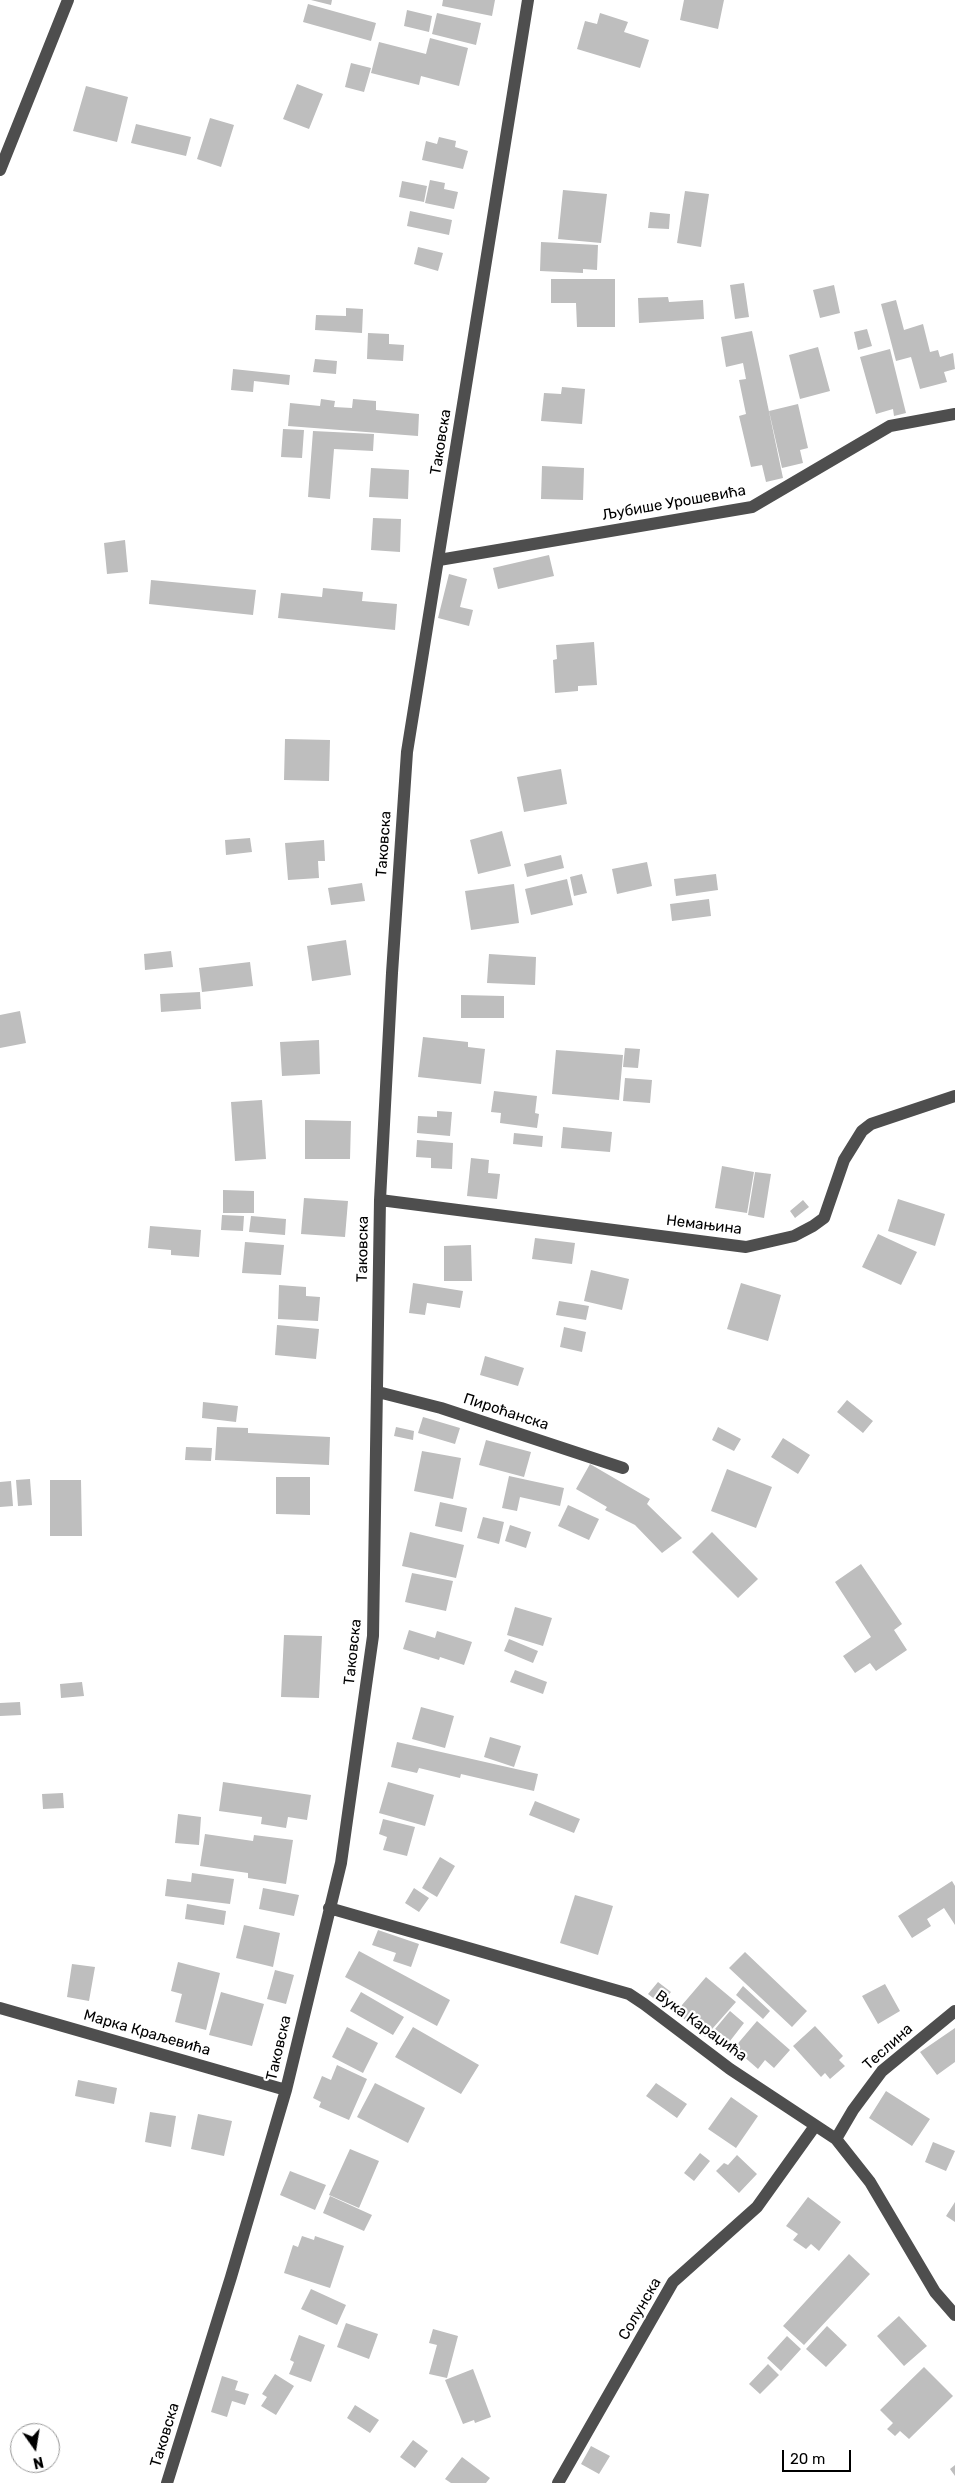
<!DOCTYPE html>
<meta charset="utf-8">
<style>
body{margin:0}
#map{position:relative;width:955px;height:2483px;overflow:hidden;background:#fff;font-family:Rubik,sans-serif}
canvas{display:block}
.north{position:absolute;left:10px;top:2423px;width:50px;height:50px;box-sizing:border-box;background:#fff;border:1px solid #999;border-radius:50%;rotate:167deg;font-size:14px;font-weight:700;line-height:20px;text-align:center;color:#000}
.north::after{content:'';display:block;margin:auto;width:18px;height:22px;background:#000;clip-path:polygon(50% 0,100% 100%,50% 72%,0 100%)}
.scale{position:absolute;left:782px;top:2450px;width:69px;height:22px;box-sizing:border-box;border:2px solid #000;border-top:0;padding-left:6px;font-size:15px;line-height:18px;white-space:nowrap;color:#000;-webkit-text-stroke:4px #fff;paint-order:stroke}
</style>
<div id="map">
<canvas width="955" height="2483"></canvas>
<div class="north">N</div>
<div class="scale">20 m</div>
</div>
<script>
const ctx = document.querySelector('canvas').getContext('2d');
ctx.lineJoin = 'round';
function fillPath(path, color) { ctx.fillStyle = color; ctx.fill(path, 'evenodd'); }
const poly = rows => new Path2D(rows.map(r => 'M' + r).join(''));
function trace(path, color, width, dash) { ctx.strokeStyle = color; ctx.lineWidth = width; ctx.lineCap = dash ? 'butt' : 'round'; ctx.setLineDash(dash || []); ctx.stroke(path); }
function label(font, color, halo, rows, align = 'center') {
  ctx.font = font + ' Rubik,sans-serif'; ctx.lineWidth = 4.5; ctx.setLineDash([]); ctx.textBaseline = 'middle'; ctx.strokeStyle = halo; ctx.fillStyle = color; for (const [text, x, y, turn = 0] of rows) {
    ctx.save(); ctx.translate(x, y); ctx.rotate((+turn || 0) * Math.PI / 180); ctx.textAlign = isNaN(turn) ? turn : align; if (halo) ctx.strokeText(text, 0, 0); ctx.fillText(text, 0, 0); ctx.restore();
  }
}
const building = poly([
 [311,0,332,0,331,5],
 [443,0,495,0,492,16,442,6],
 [684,0,724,0,718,29,680,20],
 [308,4,376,23,371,41,303,22],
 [407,10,432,16,429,32,404,26],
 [437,13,481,23,476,45,432,34],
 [600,13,628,22,624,32,649,40,640,68,577,49,585,21,597,24],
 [430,38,468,48,459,86,421,76,419,85,371,73,379,42,426,54],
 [351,63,371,68,364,92,345,87],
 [297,84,323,94,309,129,283,119],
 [86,86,128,97,117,142,73,131],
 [210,118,234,125,221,167,197,159],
 [136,124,191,137,186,156,131,143],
 [439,137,456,141,455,147,468,151,463,169,422,160,426,141,437,144],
 [430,180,445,183,444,189,458,192,454,209,425,203],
 [402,181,427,186,424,202,399,197],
 [563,190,607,194,601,243,558,239],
 [685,191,709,194,701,247,677,243],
 [410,211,452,220,449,235,407,226],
 [650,212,670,214,669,229,648,228],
 [541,242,598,245,597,270,583,269,583,273,540,271],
 [418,247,443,253,438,271,414,264],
 [551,279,615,279,615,327,577,327,576,303,551,303],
 [744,283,749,317,735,319,730,285],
 [834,285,840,313,820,318,813,290],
 [668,297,669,302,703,300,704,319,639,323,638,298],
 [896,300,904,330,923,324,930,352,938,350,940,357,953,353,955,369,944,372,947,382,920,389,911,357,896,361,881,304],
 [346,308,363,309,362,333,315,330,316,315,346,316],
 [867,329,872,346,858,350,854,332],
 [752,331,783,478,766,482,762,465,751,467,739,416,746,414,739,380,746,379,743,363,726,367,721,337],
 [368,333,389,334,389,344,404,345,403,361,367,359],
 [818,347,830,391,800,399,789,355],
 [890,349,906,413,894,416,893,409,876,414,860,357],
 [315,359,337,361,336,374,313,372],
 [233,369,290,375,289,385,254,381,253,392,231,390],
 [562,387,585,389,582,424,541,421,544,393,561,394],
 [321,399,335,401,334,407,352,408,353,399,376,401,376,410,419,414,418,436,288,426,290,403,320,406],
 [798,404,808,448,800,450,803,463,782,468,769,411],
 [283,429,304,430,302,458,281,457],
 [313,431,374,434,373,451,334,449,330,499,308,497],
 [542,466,584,468,583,500,541,499],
 [371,468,409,470,408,499,369,497],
 [373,518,401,519,400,552,371,550],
 [125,540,128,572,107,574,104,543],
 [549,555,554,576,498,589,493,568],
 [449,574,467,579,460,607,473,610,469,626,438,618],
 [151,580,256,590,253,615,149,604],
 [323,588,363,592,362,601,397,604,395,630,278,618,281,593,322,597],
 [594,642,597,685,578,686,578,691,555,693,553,660,557,659,556,645],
 [285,739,330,740,329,781,284,780],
 [561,769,567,804,524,812,517,777],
 [502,831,511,866,478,874,470,840],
 [250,838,252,852,226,855,225,840],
 [324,840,325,861,318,861,319,878,288,880,285,843],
 [561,855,564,868,527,877,524,864],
 [647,862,652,886,617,894,612,869],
 [582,874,587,893,574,896,570,877],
 [716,874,718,890,676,896,674,879],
 [567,879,573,905,531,915,525,889],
 [362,883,365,901,331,905,328,888],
 [514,884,519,923,471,930,465,891],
 [709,899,711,916,672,921,670,904],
 [346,940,351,975,312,981,307,946],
 [171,951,173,967,145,970,144,954],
 [489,954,536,957,535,985,487,983],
 [250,962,253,986,202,992,199,968],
 [200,992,201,1009,161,1012,160,994],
 [461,995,504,996,504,1018,461,1018],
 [20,1011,26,1043,0,1048,0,1015],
 [423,1037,468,1042,468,1047,485,1049,481,1084,418,1077],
 [319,1040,320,1074,282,1076,280,1042],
 [625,1048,640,1049,638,1068,623,1067],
 [556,1050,623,1055,619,1100,552,1094],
 [625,1078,652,1080,650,1103,623,1101],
 [494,1091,537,1096,535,1113,539,1114,537,1128,500,1123,501,1113,491,1112],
 [262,1100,266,1159,235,1161,231,1102],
 [437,1111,452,1112,450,1136,417,1133,418,1116,437,1117],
 [305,1120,351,1121,350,1159,305,1159],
 [563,1127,612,1132,610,1152,561,1148],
 [514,1133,543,1136,542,1147,513,1144],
 [417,1140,453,1143,452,1169,431,1168,431,1158,416,1157],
 [471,1158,489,1160,488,1173,500,1174,497,1199,467,1196],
 [722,1166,754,1172,747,1213,715,1208],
 [755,1172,771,1174,764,1218,748,1215],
 [223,1190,254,1191,254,1213,223,1213],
 [304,1198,348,1201,345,1237,301,1234],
 [898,1199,945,1214,935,1246,888,1231],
 [803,1200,809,1207,795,1218,790,1211],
 [222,1215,244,1216,243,1231,221,1230],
 [251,1216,286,1219,285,1235,249,1232],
 [150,1226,201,1230,199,1257,171,1255,171,1250,148,1248],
 [878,1234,917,1252,901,1285,862,1267],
 [535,1238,575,1243,572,1264,532,1259],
 [245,1242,284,1245,281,1275,242,1273],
 [471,1245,472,1281,444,1281,444,1246],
 [591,1270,629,1279,622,1310,584,1301],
 [413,1283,463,1291,460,1308,427,1303,425,1315,409,1313],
 [741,1283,781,1295,768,1341,727,1329],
 [279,1285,306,1287,306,1296,320,1297,318,1321,278,1319],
 [559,1301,589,1306,586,1320,556,1315],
 [277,1325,319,1329,316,1359,275,1355],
 [564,1327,586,1332,582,1352,560,1347],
 [485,1356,524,1368,518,1386,480,1375],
 [847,1400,873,1421,863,1433,837,1412],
 [203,1402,238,1406,236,1422,202,1418],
 [423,1417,460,1428,455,1444,418,1433],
 [217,1427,248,1428,248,1433,330,1437,329,1465,215,1460],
 [396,1427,414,1431,413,1440,394,1436],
 [718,1427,741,1439,734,1451,712,1440],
 [783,1438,810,1455,798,1474,771,1457],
 [486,1440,531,1452,524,1477,479,1465],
 [186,1447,212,1448,211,1461,185,1460],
 [422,1451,461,1458,453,1499,414,1491],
 [590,1464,650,1499,647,1504,682,1538,662,1553,635,1525,605,1510,607,1507,576,1489],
 [727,1469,772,1487,756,1528,711,1511],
 [509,1476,564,1488,560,1506,520,1497,517,1511,502,1508],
 [276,1477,310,1477,310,1515,276,1514],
 [30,1479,32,1505,18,1506,16,1480],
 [50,1480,81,1480,82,1536,50,1536],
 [11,1481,13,1506,0,1507,0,1482],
 [440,1502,467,1508,462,1532,435,1526],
 [568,1505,599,1519,589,1540,558,1526],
 [483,1517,504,1522,499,1544,477,1538],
 [510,1525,531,1532,526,1548,505,1541],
 [410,1532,464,1545,456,1578,402,1566],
 [712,1532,758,1579,738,1598,692,1552],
 [861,1564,902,1624,894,1630,907,1650,876,1671,870,1663,855,1673,843,1656,871,1637,835,1582],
 [412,1573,453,1581,446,1611,405,1602],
 [515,1607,552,1618,543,1646,507,1635],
 [409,1630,435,1638,437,1631,472,1642,464,1665,440,1657,439,1660,403,1649],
 [284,1635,322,1636,319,1698,281,1697],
 [509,1639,538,1651,533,1663,504,1651],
 [515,1670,547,1682,543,1694,510,1682],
 [82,1682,84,1696,61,1698,60,1684],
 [20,1702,21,1715,0,1716,0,1703],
 [421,1707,454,1716,445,1748,412,1739],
 [490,1737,521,1746,514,1767,484,1757],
 [397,1742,538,1774,534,1791,461,1774,460,1778,419,1768,417,1773,391,1767],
 [223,1782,311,1795,307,1820,288,1817,286,1828,261,1824,262,1817,219,1811],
 [388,1782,434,1795,425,1826,379,1813],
 [63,1793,64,1808,43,1809,42,1794],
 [535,1801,580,1819,574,1833,529,1815],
 [178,1814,201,1817,199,1845,175,1843],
 [383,1819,415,1827,407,1856,383,1850,387,1837,379,1834],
 [205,1834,253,1841,254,1835,293,1840,286,1884,248,1878,248,1873,200,1866],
 [440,1857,455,1866,437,1897,422,1888],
 [192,1873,234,1879,230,1904,165,1896,167,1879,191,1882],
 [952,1881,955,1886,955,1925,944,1908,927,1919,931,1926,912,1938,898,1916],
 [263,1888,299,1895,294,1916,259,1909],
 [414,1888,429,1898,419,1912,405,1903],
 [575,1895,613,1906,598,1955,560,1943],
 [187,1904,226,1911,224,1925,185,1919],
 [244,1925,280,1933,273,1967,236,1958],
 [378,1930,419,1944,411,1967,393,1961,396,1953,372,1945],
 [359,1951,450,2000,437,2026,345,1977],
 [745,1952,807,2011,792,2027,729,1968],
 [178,1962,220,1973,206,2030,175,2022,182,1994,171,1991],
 [72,1964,95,1967,89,2001,67,1997],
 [275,1970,294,1975,286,2004,267,1999],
 [706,1977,736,2002,705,2037,676,2012],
 [658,1982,671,1992,661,2004,648,1994],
 [885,1984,900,2011,878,2024,862,1996],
 [743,1986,770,2011,763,2019,736,1995],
 [221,1992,264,2004,252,2046,209,2035],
 [361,1992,404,2017,393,2035,350,2011],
 [730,2011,744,2023,730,2041,715,2029],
 [757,2021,790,2050,774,2068,765,2060,758,2069,734,2048],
 [815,2026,843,2056,839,2060,845,2066,830,2079,825,2073,821,2077,793,2046],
 [347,2027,378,2043,363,2073,332,2057],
 [413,2027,479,2065,461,2094,395,2057],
 [955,2028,955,2062,937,2075,920,2052],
 [337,2065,367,2079,349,2120,319,2107,321,2102,313,2098,322,2076,331,2080],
 [78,2080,117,2088,114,2104,75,2096],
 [375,2083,425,2108,408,2143,357,2117],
 [656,2083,687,2104,677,2118,646,2096],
 [886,2091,930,2119,912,2146,869,2118],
 [731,2097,758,2116,736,2148,708,2129],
 [150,2112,176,2116,171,2147,145,2142],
 [198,2114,232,2121,224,2156,191,2149],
 [933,2142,955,2151,946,2171,925,2162],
 [350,2149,379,2161,359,2208,329,2195],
 [700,2153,710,2161,694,2181,684,2173],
 [737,2155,757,2174,739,2193,716,2171,724,2163,728,2165],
 [290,2171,326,2185,315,2210,280,2195],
 [330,2196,372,2215,364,2231,323,2213],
 [808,2197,841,2222,819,2251,811,2244,806,2249,793,2240,798,2234,786,2226],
 [955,2202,955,2222,946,2216],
 [302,2236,314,2240,315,2236,344,2246,330,2288,284,2273,293,2245,298,2247],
 [849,2254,870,2274,804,2345,783,2326],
 [311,2289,346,2305,337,2325,301,2309],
 [899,2316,927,2346,904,2366,877,2336],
 [346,2323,378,2334,369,2359,337,2347],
 [827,2326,847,2345,826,2367,806,2349],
 [433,2329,458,2336,447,2378,429,2374,437,2345,429,2343],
 [299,2335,325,2345,311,2382,289,2374,294,2362,290,2360],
 [787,2336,801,2349,781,2371,767,2358],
 [768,2364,779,2375,760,2394,749,2384],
 [924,2367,953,2396,909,2439,900,2431,895,2436,887,2429,893,2423,880,2410],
 [473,2369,491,2417,475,2423,474,2420,463,2424,445,2380],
 [275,2374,294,2386,276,2415,261,2406,267,2397,262,2394],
 [222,2376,238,2381,235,2390,249,2394,245,2405,232,2401,227,2417,211,2412],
 [355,2405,379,2420,370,2433,347,2418],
 [413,2440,428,2451,415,2468,400,2457],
 [591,2446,610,2456,599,2474,581,2464],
 [462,2457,490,2478,486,2483,451,2483,445,2479],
 [955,2465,955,2476,950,2469]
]);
const minor = poly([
 [0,170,68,0],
 [439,560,752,507,890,426,955,414],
 [380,1200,746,1247,794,1236,813,1226,824,1218,844,1160,862,1131,871,1124,955,1096],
 [378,1392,441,1408,623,1468],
 [329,1908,629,1994,644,2004,730,2069,836,2139,870,2182,935,2292,955,2315],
 [0,2008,286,2090],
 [836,2139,853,2110,882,2071,955,2011],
 [167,2483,231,2277,286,2090,341,1863,373,1636,380,1200,392,973,407,752,528,0],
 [558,2483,673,2282,757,2207,815,2126]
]);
const streetNames = [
 ["Таковска",441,442,-81],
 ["Љубише Урошевића",674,503,-10],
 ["Таковска",384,844,-86],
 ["Немањина",704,1225,7],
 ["Таковска",363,1249,-89],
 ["Пироћанска",506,1412,18],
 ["Таковска",353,1652,-84],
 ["Вука Караџића",701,2026,36],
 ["Марка Краљевића",147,2033,16],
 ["Теслина",888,2047,-42],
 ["Таковска",279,2048,-77],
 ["Солунска",640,2309,-60],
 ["Таковска",165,2435,-73]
];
fillPath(building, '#bebebe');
trace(minor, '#4e4e4e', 12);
label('15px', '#000', '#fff', streetNames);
</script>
